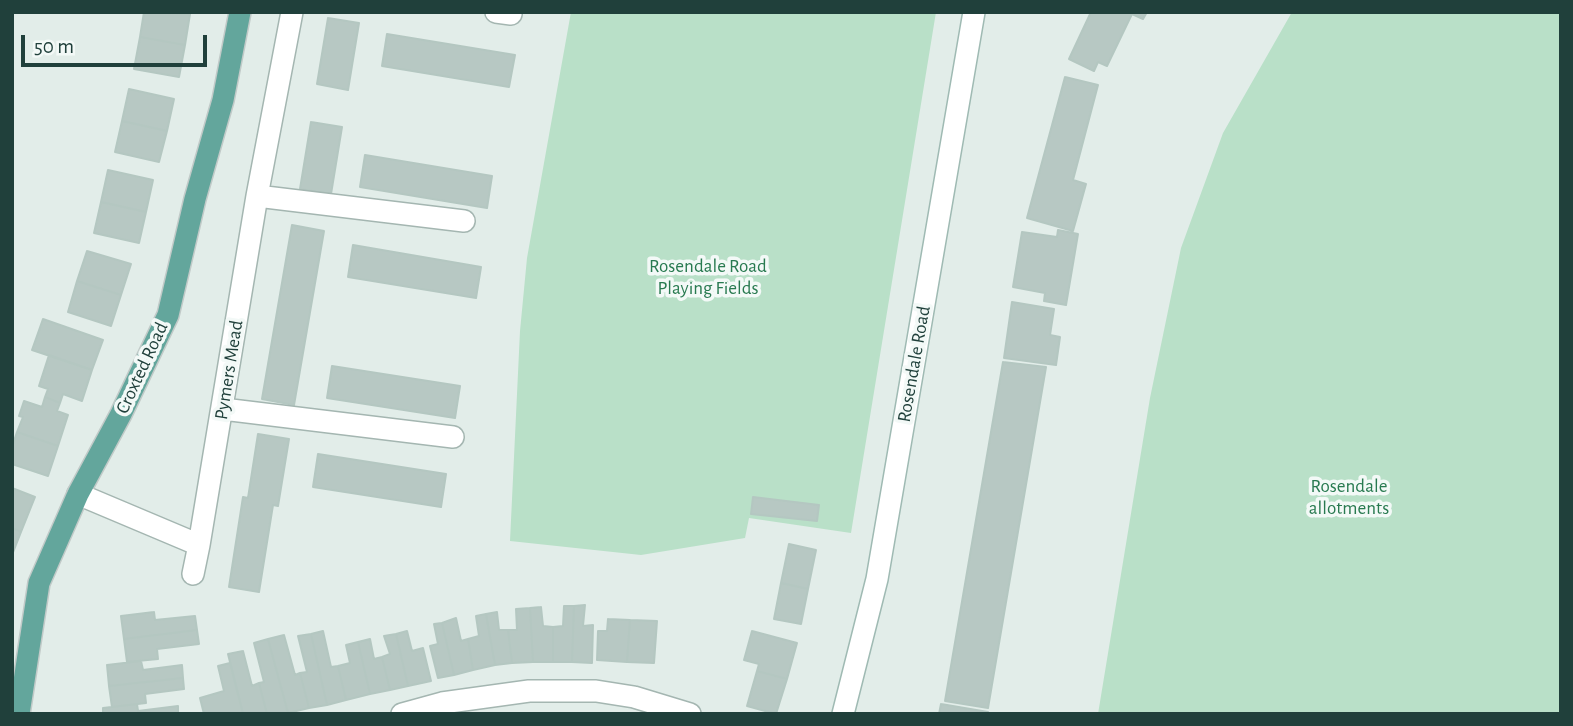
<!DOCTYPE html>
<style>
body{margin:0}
#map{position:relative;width:1573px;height:726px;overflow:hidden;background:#e2ede9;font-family:"Alegreya Sans",sans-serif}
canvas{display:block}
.frame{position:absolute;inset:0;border:14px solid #20403b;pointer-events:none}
.scale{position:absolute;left:21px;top:35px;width:186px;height:32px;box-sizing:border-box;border:4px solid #20403b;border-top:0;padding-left:9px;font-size:21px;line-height:24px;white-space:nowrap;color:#20403b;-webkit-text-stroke:5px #f3f9f7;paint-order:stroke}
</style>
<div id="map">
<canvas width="1573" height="726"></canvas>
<div class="frame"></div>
<div class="scale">50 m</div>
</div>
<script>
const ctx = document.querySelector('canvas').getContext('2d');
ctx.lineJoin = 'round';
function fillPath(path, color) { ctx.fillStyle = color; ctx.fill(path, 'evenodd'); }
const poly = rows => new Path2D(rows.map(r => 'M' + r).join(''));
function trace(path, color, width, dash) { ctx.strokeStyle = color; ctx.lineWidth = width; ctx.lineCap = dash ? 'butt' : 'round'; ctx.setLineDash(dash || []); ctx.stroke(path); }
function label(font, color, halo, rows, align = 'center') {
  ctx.font = font + ' "Alegreya Sans",sans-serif'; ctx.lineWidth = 7; ctx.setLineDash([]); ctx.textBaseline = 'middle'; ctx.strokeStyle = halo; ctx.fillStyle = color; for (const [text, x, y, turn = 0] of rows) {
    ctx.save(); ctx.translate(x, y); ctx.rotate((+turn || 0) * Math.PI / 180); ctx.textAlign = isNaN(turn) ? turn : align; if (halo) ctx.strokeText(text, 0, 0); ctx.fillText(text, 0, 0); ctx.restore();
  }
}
const green = poly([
 [571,12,936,12,851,533,749,518,745,538,641,555,510,541,520,331,527,258],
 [1292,12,1561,12,1561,714,1098,714,1150,398,1181,248,1223,133]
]);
const building = poly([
 [144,12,190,14,185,45,140,37,144,12],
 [1091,12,1147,12,1143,19,1132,14,1107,66,1098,62,1094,71,1069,59,1091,12],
 [328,18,359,23,348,90,317,84,328,18],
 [387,34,515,55,509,87,382,66,387,34],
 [140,37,185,45,179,77,134,69,140,37],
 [1065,77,1098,85,1073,180,1086,184,1073,231,1027,218,1065,77],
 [129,89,174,99,167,131,122,121,129,89],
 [122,121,167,131,159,162,115,152,122,121],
 [311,122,342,127,331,194,300,189,311,122],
 [365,155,492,176,487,208,360,187,365,155],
 [108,170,153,180,146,212,101,202,108,170],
 [101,202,146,212,139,243,94,233,101,202],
 [292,225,324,231,294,405,262,399,292,225],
 [1058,230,1078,234,1066,305,1044,301,1045,293,1013,287,1022,232,1057,237,1058,230],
 [353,245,481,267,476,298,348,277,353,245],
 [87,251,131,264,121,295,77,281,87,251],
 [77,281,121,295,111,326,68,312,77,281],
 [1012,302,1054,309,1050,335,1060,337,1056,365,1004,358,1012,302],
 [43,319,103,340,92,370,32,350,43,319],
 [49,355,92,370,82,401,63,394,60,403,45,397,48,389,39,386,49,355],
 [1003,362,1046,367,988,708,945,701,1003,362],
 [332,366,460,386,455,418,327,398,332,366],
 [45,397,60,403,57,411,68,415,58,446,17,432,23,417,19,416,24,401,42,407,45,397],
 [17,432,58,446,48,476,12,464,12,447,17,432],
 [258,434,289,439,278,506,273,505,259,592,229,587,243,497,248,498,258,434],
 [318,454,446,474,441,507,313,487,318,454],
 [12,488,35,497,21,532,12,528,12,488],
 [753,497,819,505,817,521,751,514,753,497],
 [12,528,21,532,12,555,12,528],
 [789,544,816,550,808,589,781,583,789,544],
 [781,583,808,589,801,624,774,619,781,583],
 [585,605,583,626,593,625,592,663,572,662,574,606,585,605],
 [564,606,574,606,572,662,553,662,553,627,563,626,564,606],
 [541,607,543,626,553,627,553,662,533,662,530,608,541,607],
 [530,608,533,662,512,663,508,630,517,630,516,609,530,608],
 [154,612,155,620,195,616,197,630,124,639,121,616,154,612],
 [497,612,499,630,508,630,512,663,495,665,486,614,497,612],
 [486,614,495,665,473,670,468,639,479,636,476,616,486,614],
 [456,618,461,641,468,639,473,670,454,675,442,623,456,618],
 [608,619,630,620,627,662,597,660,598,631,607,631,608,619],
 [630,620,657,621,654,663,627,662,630,620],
 [442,623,454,675,438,678,430,646,438,644,434,624,442,623],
 [197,630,199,644,157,649,158,659,127,662,124,639,197,630],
 [323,631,331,667,338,666,346,700,327,705,311,634,323,631],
 [407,631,412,651,423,648,431,681,408,686,396,634,407,631],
 [752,631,797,643,787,679,757,671,759,664,744,660,752,631],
 [311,634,327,705,309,708,300,673,307,672,298,636,311,634],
 [396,634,408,686,390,690,382,657,390,654,384,636,396,634],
 [284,635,295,675,300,673,309,708,288,713,268,639,284,635],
 [268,639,288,713,267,714,259,683,264,682,254,643,268,639],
 [370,639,374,659,382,657,390,690,370,694,358,642,370,639],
 [358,642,370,694,346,700,338,666,350,663,346,645,358,642],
 [243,651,252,686,259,683,267,714,243,714,228,654,243,651],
 [141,661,143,670,182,665,183,678,109,686,107,665,141,661],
 [230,663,243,714,204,714,200,698,224,691,218,666,230,663],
 [757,671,787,679,776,714,747,706,757,671],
 [183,678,184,689,145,694,146,703,112,707,109,686,183,678],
 [137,704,138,711,178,706,178,714,103,714,103,708,137,704],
 [941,704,988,712,987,714,939,714,941,704]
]);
const street = poly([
 [496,12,511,14],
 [257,196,464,221],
 [223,409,453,437],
 [78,494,199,545,257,196,292,12],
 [193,574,199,545],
 [402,714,442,703,529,691,596,691,634,697,690,714]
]);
const secondary = poly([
 [843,714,877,579,974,12]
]);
const primary = poly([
 [19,714,39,583,78,494,121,414,168,315,195,199,223,100,240,12]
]);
const parkNames = [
 ["Rosendale Road",708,266],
 ["Playing Fields",708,288],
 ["Rosendale",1349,486],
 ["allotments",1349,508]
];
const streetNames = [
 ["Rosendale Road",914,364,-80],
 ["Croxted Road",142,368,-65],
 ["Pymers Mead",229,370,-81]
];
fillPath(green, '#b9e0c8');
fillPath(building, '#b7c8c3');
trace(building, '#b4c7c1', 2);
trace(street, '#a4b6b1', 24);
trace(secondary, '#9fbab3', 24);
trace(primary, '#c1cac8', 24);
trace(street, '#fff', 21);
trace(secondary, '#fff', 21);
trace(primary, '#63a69c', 21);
label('19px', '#287a50', '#f3f9f7', parkNames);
label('19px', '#20403b', '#f3f9f7', streetNames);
</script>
